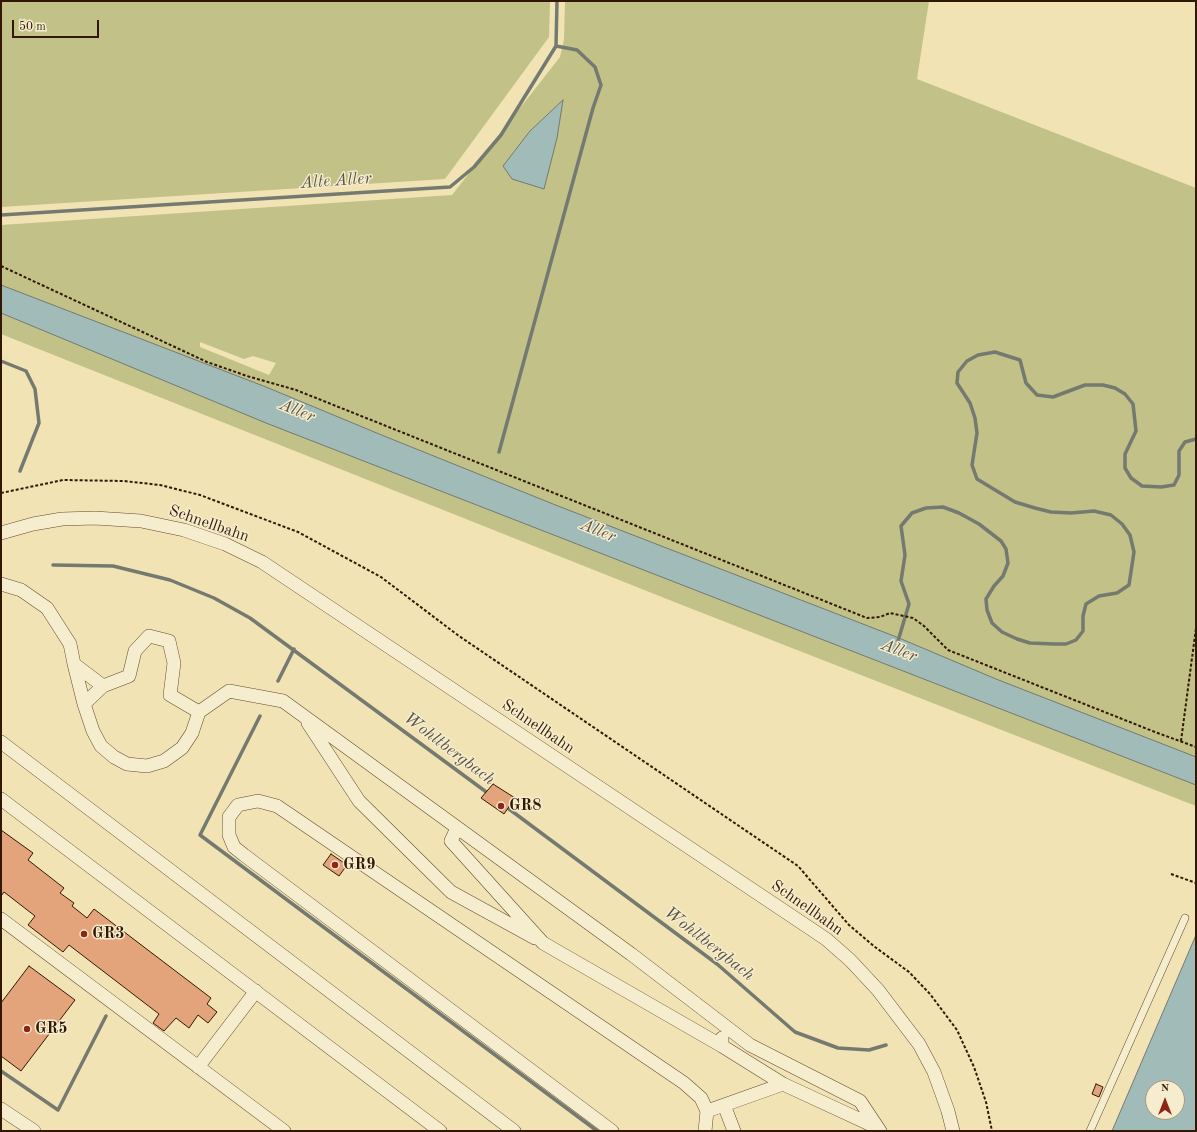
<!DOCTYPE html>
<style>
body{margin:0}
#map{position:relative;width:1197px;height:1132px;overflow:hidden;background:#f1e3b4;font-family:"Old Standard TT",serif}
canvas{display:block}
.frame{position:absolute;inset:0;border:2px solid #321803;pointer-events:none}
.north{position:absolute;left:1145px;top:1080px;width:40px;height:40px;box-sizing:border-box;background:#f6edce;border:1px solid #a8987d;border-radius:50%;rotate:0deg;font-size:11px;font-weight:700;line-height:16px;text-align:center;color:#321803}
.north::after{content:'';display:block;margin:auto;width:14px;height:18px;background:#8f2418;clip-path:polygon(50% 0,100% 100%,50% 72%,0 100%)}
.scale{position:absolute;left:12px;top:20px;width:87px;height:18px;box-sizing:border-box;border:2px solid #321803;border-top:0;padding-left:5px;font-size:12px;line-height:14px;white-space:nowrap;color:#321803;-webkit-text-stroke:3px #f6edce;paint-order:stroke}
</style>
<div id="map">
<canvas width="1197" height="1132"></canvas>
<div class="frame"></div>
<div class="north">N</div>
<div class="scale">50 m</div>
</div>
<script>
const ctx = document.querySelector('canvas').getContext('2d');
ctx.lineJoin = 'round';
function fillPath(path, color) { ctx.fillStyle = color; ctx.fill(path, 'evenodd'); }
const poly = rows => new Path2D(rows.map(r => 'M' + r).join(''));
function trace(path, color, width, dash) { ctx.strokeStyle = color; ctx.lineWidth = width; ctx.lineCap = dash ? 'butt' : 'round'; ctx.setLineDash(dash || []); ctx.stroke(path); }
function label(font, color, halo, rows, align = 'center') {
  ctx.font = font + ' "Old Standard TT",serif'; ctx.lineWidth = 3; ctx.setLineDash([]); ctx.textBaseline = 'middle'; ctx.strokeStyle = halo; ctx.fillStyle = color; for (const [text, x, y, turn = 0] of rows) {
    ctx.save(); ctx.translate(x, y); ctx.rotate((+turn || 0) * Math.PI / 180); ctx.textAlign = isNaN(turn) ? turn : align; if (halo) ctx.strokeText(text, 0, 0); ctx.fillText(text, 0, 0); ctx.restore();
  }
}
const green = poly([
 [1,1,550,1,549,37,445,179,1,207],
 [565,1,929,1,917,79,1196,188,1196,806,682,605,1,334,1,225,452,195,560,57,564,40],
 [200,342,244,359,253,356,276,363,269,375,200,347]
]);
const water = poly([
 [563,100,557,138,544,189,512,179,503,166,530,131,563,100],
 [1,285,266,387,384,436,558,506,899,638,996,679,1196,757,1196,785,266,423,1,313,1,285],
 [1196,935,1196,1131,1112,1131,1196,935],
 [1153,1088,1177,1088,1177,1112,1153,1112,1153,1088]
]);
const stream = poly([
 [1,215,450,187,474,167,501,135,556,46,557,1],
 [1,361,26,371,35,389,39,423,20,471],
 [499,452,593,108,601,85,595,67,577,50,556,46],
 [53,565,113,566,170,580,214,598,250,618,489,794],
 [898,641,909,604,901,581,905,555,901,526,912,513,926,508,943,507,959,513,979,524,1001,541,1006,549,1008,563,1003,576,994,586,986,599,987,610,992,623,1002,632,1017,639,1030,643,1054,644,1066,644,1076,640,1083,631,1083,616,1086,604,1099,596,1117,593,1129,585,1134,552,1130,535,1122,524,1111,515,1094,511,1071,513,1051,512,1035,508,1015,502,977,479,972,465,977,433,975,418,970,403,957,383,958,372,967,361,978,355,995,352,1020,360,1026,383,1037,395,1053,397,1085,385,1103,385,1115,388,1125,394,1133,404,1136,431,1125,454,1125,468,1131,478,1142,486,1161,487,1174,485,1179,475,1179,451,1185,442,1196,439],
 [278,681,294,649],
 [260,716,200,835,597,1131],
 [505,806,717,964,795,1032,838,1048,869,1050,886,1045],
 [1,1071,58,1110,106,1016]
]);
const building = poly([
 [493,784,515,798,504,814,481,798,493,784],
 [1,830,33,853,28,860,64,888,60,893,74,903,72,906,87,918,94,909,211,998,207,1004,217,1012,208,1023,198,1015,189,1028,176,1018,164,1031,153,1023,159,1014,69,945,63,952,28,925,35,916,4,892,1,896,1,830],
 [331,854,347,865,339,876,323,865,331,854],
 [29,966,75,1000,21,1071,1,1056,1,1003,29,966],
 [1096,1084,1103,1087,1099,1097,1092,1094,1096,1084]
]);
const path = poly([
 [1,266,207,362,247,376,296,390,867,618,880,617,890,613,913,618,924,626,948,650,1155,732,1196,747],
 [1,493,63,480,124,481,160,485,200,495,298,532,381,577,459,636,798,866,849,925,875,947,909,972,930,994,957,1030,974,1067,986,1102,992,1131],
 [1181,741,1196,628],
 [1171,874,1196,883]
]);
const service = poly([
 [1090,1131,1185,918]
]);
const minor = poly([
 [1,533,33,524,62,519,95,518,141,521,184,530,225,544,262,562,826,939,850,960,878,990,919,1044,934,1072,948,1111,953,1131],
 [1,584,21,590,47,608,70,644,74,664,103,686,129,676,135,651,149,636,169,641,174,663,170,695,199,712,229,691,283,701,631,954,750,1045,860,1101,880,1131],
 [74,664,84,704,93,731,101,746,114,757,127,764,147,766,164,761,182,748,192,733,199,712],
 [84,704,103,686],
 [308,723,359,801,451,892,535,938],
 [1,742,514,1131],
 [1,799,440,1131],
 [457,828,451,841,543,943,722,1046],
 [1,919,284,1131],
 [722,1038,722,1046,783,1084],
 [198,1067,256,991],
 [724,1105,734,1131],
 [1,1109,34,1131],
 [707,1111,783,1084,878,1128],
 [612,1131,244,855,234,847,229,835,229,817,238,805,258,801,277,806,684,1083,701,1098,707,1111,705,1131]
]);
const markers = [
 [501,806,4,"#8f2418"],
 [335,865,4,"#8f2418"],
 [84,934,4,"#8f2418"],
 [27,1029,4,"#8f2418"]
];
const streetNames = [
 ["Schnellbahn",209,524,19],
 ["Schnellbahn",538,727,34],
 ["Schnellbahn",807,908,35]
];
const poiNames = [
 ["GR8",509,806],
 ["GR9",343,865],
 ["GR3",92,934],
 ["GR5",35,1029]
];
const waterNames = [
 ["Alte Aller",336,181,-4],
 ["Aller",297,411,22],
 ["Aller",598,531,22],
 ["Aller",899,651,21],
 ["Wohltbergbach",449,749,37],
 ["Wohltbergbach",709,944,38]
];
fillPath(green, '#c1c188');
fillPath(water, '#a1bbb9');
trace(water, '#757a70', 1);
trace(stream, '#757a70', 3.5);
fillPath(building, '#e3a37b');
trace(building, '#321803', 1);
trace(service, '#624b2f', 8);
trace(minor, '#624b2f', 14);
trace(path, '#321803', 2, [3, 2]);
trace(service, '#f6edce', 7);
trace(minor, '#f6edce', 13);
for (const [x, y, r, color] of markers) { const dot = new Path2D(); dot.arc(x, y, r, 0, 2 * Math.PI); ctx.fillStyle = color; ctx.fill(dot); trace(dot, '#f6edce', 1.5); }
label('16px', '#321803', '#f6edce', streetNames);
label('bold 16px', '#321803', '#f6edce', poiNames, 'left');
label('italic 17px', '#595143', '#f6edce', waterNames);
</script>
